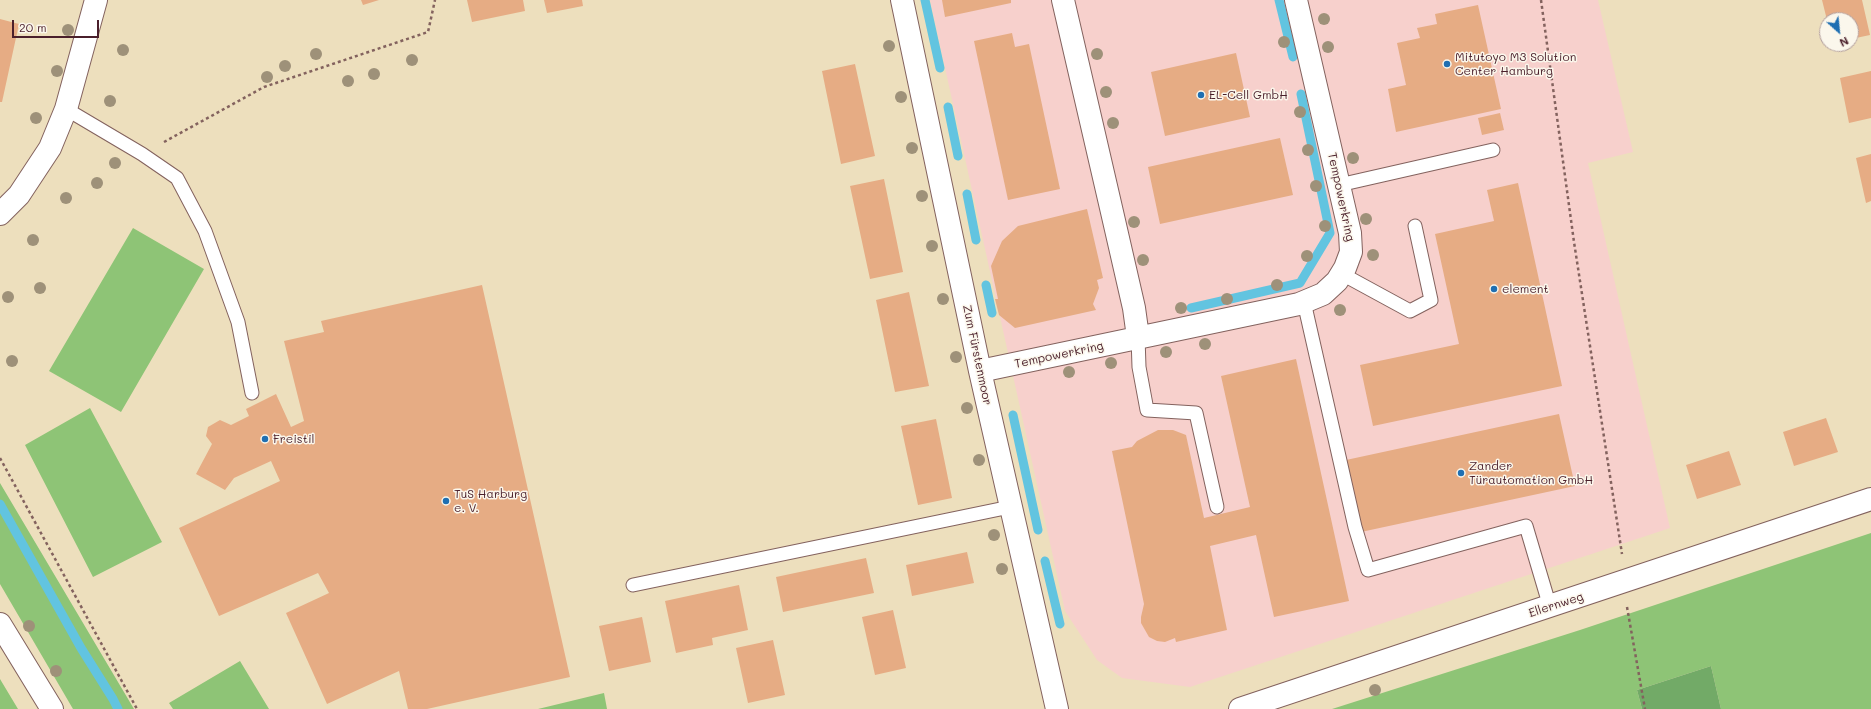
<!DOCTYPE html>
<meta charset="utf-8">
<style>
body{margin:0}
#map{position:relative;width:1871px;height:709px;overflow:hidden;background:#eddfbd;font-family:Mali,sans-serif}
canvas{display:block}
.north{position:absolute;left:1819px;top:12px;width:40px;height:40px;box-sizing:border-box;background:#fbf7ec;border:1px solid #b4a19f;border-radius:50%;rotate:153deg;font-size:11px;font-weight:700;line-height:16px;text-align:center;color:#4a1f2b}
.north::after{content:'';display:block;margin:auto;width:14px;height:18px;background:#1f6fb2;clip-path:polygon(50% 0,100% 100%,50% 72%,0 100%)}
.scale{position:absolute;left:12px;top:20px;width:87px;height:18px;box-sizing:border-box;border:2px solid #4a1f2b;border-top:0;padding-left:5px;font-size:12px;line-height:14px;white-space:nowrap;color:#4a1f2b;-webkit-text-stroke:3px #fbf7ec;paint-order:stroke}
</style>
<div id="map">
<canvas width="1871" height="709"></canvas>
<div class="north">N</div>
<div class="scale">20 m</div>
</div>
<script>
const ctx = document.querySelector('canvas').getContext('2d');
ctx.lineJoin = 'round';
function fillPath(path, color) { ctx.fillStyle = color; ctx.fill(path, 'evenodd'); }
const poly = rows => new Path2D(rows.map(r => 'M' + r).join(''));
function trace(path, color, width, dash) { ctx.strokeStyle = color; ctx.lineWidth = width; ctx.lineCap = dash ? 'butt' : 'round'; ctx.setLineDash(dash || []); ctx.stroke(path); }
function label(font, color, halo, rows, align = 'center') {
  ctx.font = font + ' Mali,sans-serif'; ctx.lineWidth = 3; ctx.setLineDash([]); ctx.textBaseline = 'middle'; ctx.strokeStyle = halo; ctx.fillStyle = color; for (const [text, x, y, turn = 0] of rows) {
    ctx.save(); ctx.translate(x, y); ctx.rotate((+turn || 0) * Math.PI / 180); ctx.textAlign = isNaN(turn) ? turn : align; if (halo) ctx.strokeText(text, 0, 0); ctx.fillText(text, 0, 0); ctx.restore();
  }
}
const built = poly([
 [930,0,1598,0,1633,152,1588,163,1670,528,1190,687,1122,678,1097,660,1065,611]
]);
const green = poly([
 [133,228,204,269,121,412,49,371],
 [90,408,162,542,93,577,25,445],
 [0,483,134,709,73,709,0,584],
 [1871,533,1871,709,1721,709,1711,666,1637,690,1642,709,1332,709,1580,630],
 [240,661,269,709,173,709,169,703],
 [0,679,18,709,0,709],
 [604,693,607,709,538,709]
]);
const forest = poly([
 [1711,666,1721,709,1642,709,1637,690]
]);
const stream = poly([
 [925,0,940,68],
 [1279,0,1293,57],
 [948,107,958,156],
 [967,194,976,240],
 [986,285,992,313],
 [1191,308,1300,283,1330,233,1301,94],
 [1013,415,1038,530],
 [0,504,81,648,113,699,118,709],
 [1045,561,1060,624]
]);
const building = poly([
 [361,0,379,0,363,5],
 [467,0,523,0,525,11,472,22],
 [544,0,582,0,583,6,547,13],
 [942,0,1011,0,1011,3,945,17],
 [1822,0,1862,0,1870,35,1851,39,1851,20,1827,20],
 [1478,5,1501,109,1396,132,1388,89,1406,85,1397,43,1420,38,1417,28,1437,24,1435,14],
 [0,19,19,24,2,102,0,102],
 [1012,33,1015,47,1029,44,1060,189,1008,200,974,41],
 [1236,53,1250,117,1165,136,1151,72],
 [855,64,875,156,841,164,822,71],
 [1871,71,1871,118,1849,123,1840,78],
 [1500,113,1504,130,1482,135,1478,118],
 [1280,138,1293,195,1160,224,1148,167],
 [1871,154,1871,201,1866,203,1856,158],
 [884,179,903,272,870,279,850,186],
 [1518,183,1562,386,1373,426,1360,365,1459,344,1435,234,1494,221,1487,190],
 [1087,209,1103,278,1097,280,1099,288,1093,304,1096,310,1015,328,999,315,995,299,998,299,991,266,1002,241,1018,226],
 [482,285,570,677,427,709,408,709,399,671,327,704,286,613,329,593,318,573,219,616,179,528,280,481,271,461,234,478,225,490,196,474,212,444,206,436,208,427,220,420,231,425,249,416,246,409,276,394,291,427,304,421,284,341,324,332,321,321],
 [909,292,929,386,895,392,876,300],
 [1296,359,1349,601,1274,617,1256,535,1210,546,1227,630,1176,642,1175,638,1165,642,1157,641,1149,637,1141,623,1141,617,1144,604,1112,451,1132,447,1137,441,1158,430,1173,430,1186,435,1204,518,1250,507,1221,376],
 [1559,414,1575,486,1361,532,1346,460],
 [1826,418,1838,452,1794,466,1783,432],
 [936,419,952,498,918,505,901,426],
 [1729,451,1741,485,1697,499,1686,465],
 [967,552,974,583,912,596,906,565],
 [866,558,874,593,783,612,776,577],
 [739,585,748,630,712,638,713,645,676,653,665,601],
 [893,610,906,668,875,675,862,617],
 [642,617,651,662,609,671,599,626],
 [773,640,785,695,748,703,736,648]
]);
const path = poly([
 [1541,0,1574,242,1622,554],
 [164,142,264,87,428,32,435,0],
 [0,458,137,709],
 [1627,607,1645,709]
]);
const service = poly([
 [66,109,142,154,177,178,205,231,238,322,252,393],
 [1339,185,1493,150],
 [1342,274,1410,311,1431,300,1415,226],
 [1304,302,1355,527,1368,570,1526,526,1550,607],
 [1138,337,1139,367,1147,410,1196,413,1217,507],
 [633,585,1010,507]
]);
const minor = poly([
 [902,0,980,371,1057,709],
 [1063,0,1112,212,1134,308,1138,337],
 [0,214,19,195,50,148,66,109,96,0],
 [980,371,1299,304,1323,294,1337,281,1345,268,1351,252,1350,233,1296,0],
 [1240,709,1871,499]
]);
const secondary = poly([
 [0,624,52,709]
]);
const trees = [
 [1324,19],
 [68,30],
 [1284,42],
 [889,46],
 [1328,47],
 [123,50],
 [316,54],
 [1097,54],
 [412,60],
 [285,66],
 [57,71],
 [374,74],
 [267,77],
 [348,81],
 [1106,92],
 [901,97],
 [110,101],
 [1300,112],
 [36,118],
 [1113,123],
 [912,148],
 [1308,150],
 [1353,158],
 [115,163],
 [97,183],
 [1316,186],
 [922,196],
 [66,198],
 [1366,219],
 [1134,222],
 [1325,226],
 [33,240],
 [932,246],
 [1373,255],
 [1307,256],
 [1143,260],
 [1277,285],
 [40,288],
 [8,297],
 [943,299],
 [1227,299],
 [1181,308],
 [1340,310],
 [1205,344],
 [1166,352],
 [956,357],
 [12,361],
 [1111,363],
 [1069,372],
 [967,408],
 [979,460],
 [994,535],
 [1002,569],
 [29,626],
 [56,671],
 [1375,690]
];
const markers = [
 [1447,64,4,"#1f6fb2"],
 [1201,95,4,"#1f6fb2"],
 [1494,289,4,"#1f6fb2"],
 [265,439,4,"#1f6fb2"],
 [1461,473,4,"#1f6fb2"],
 [446,501,4,"#1f6fb2"]
];
const poiNames = [
 ["Mitutoyo M3 Solution",1455,57],
 ["Center Hamburg",1455,71],
 ["EL-Cell GmbH",1209,95],
 ["element",1502,289],
 ["Freistil",273,439],
 ["Zander",1469,466],
 ["Türautomation GmbH",1469,480],
 ["TuS Harburg",454,494],
 ["e. V.",454,508]
];
const streetNames = [
 ["Tempowerkring",1341,197,78],
 ["Zum Fürstenmoor",977,355,78],
 ["Tempowerkring",1059,355,-12],
 ["Ellernweg",1556,605,-18]
];
fillPath(built, '#f7d0cc');
fillPath(green, '#8ec476');
fillPath(forest, '#72aa67');
trace(stream, '#62c4e0', 9);
fillPath(building, '#e6ac84');
trace(service, '#83625e', 15);
trace(minor, '#83625e', 24);
trace(secondary, '#83625e', 24);
trace(path, '#83625e', 2.5, [3, 3]);
trace(service, '#fff', 13);
trace(minor, '#fff', 22);
trace(secondary, '#fff', 22);
ctx.fillStyle = '#9e9179';
for (const [x, y] of trees) { ctx.beginPath(); ctx.arc(x, y, 6, 0, 2 * Math.PI); ctx.fill(); }
for (const [x, y, r, color] of markers) { const dot = new Path2D(); dot.arc(x, y, r, 0, 2 * Math.PI); ctx.fillStyle = color; ctx.fill(dot); trace(dot, '#fbf7ec', 1.5); }
label('12px', '#4a1f2b', '#fbf7ec', poiNames, 'left');
label('12px', '#4a1f2b', '#fbf7ec', streetNames);
</script>
